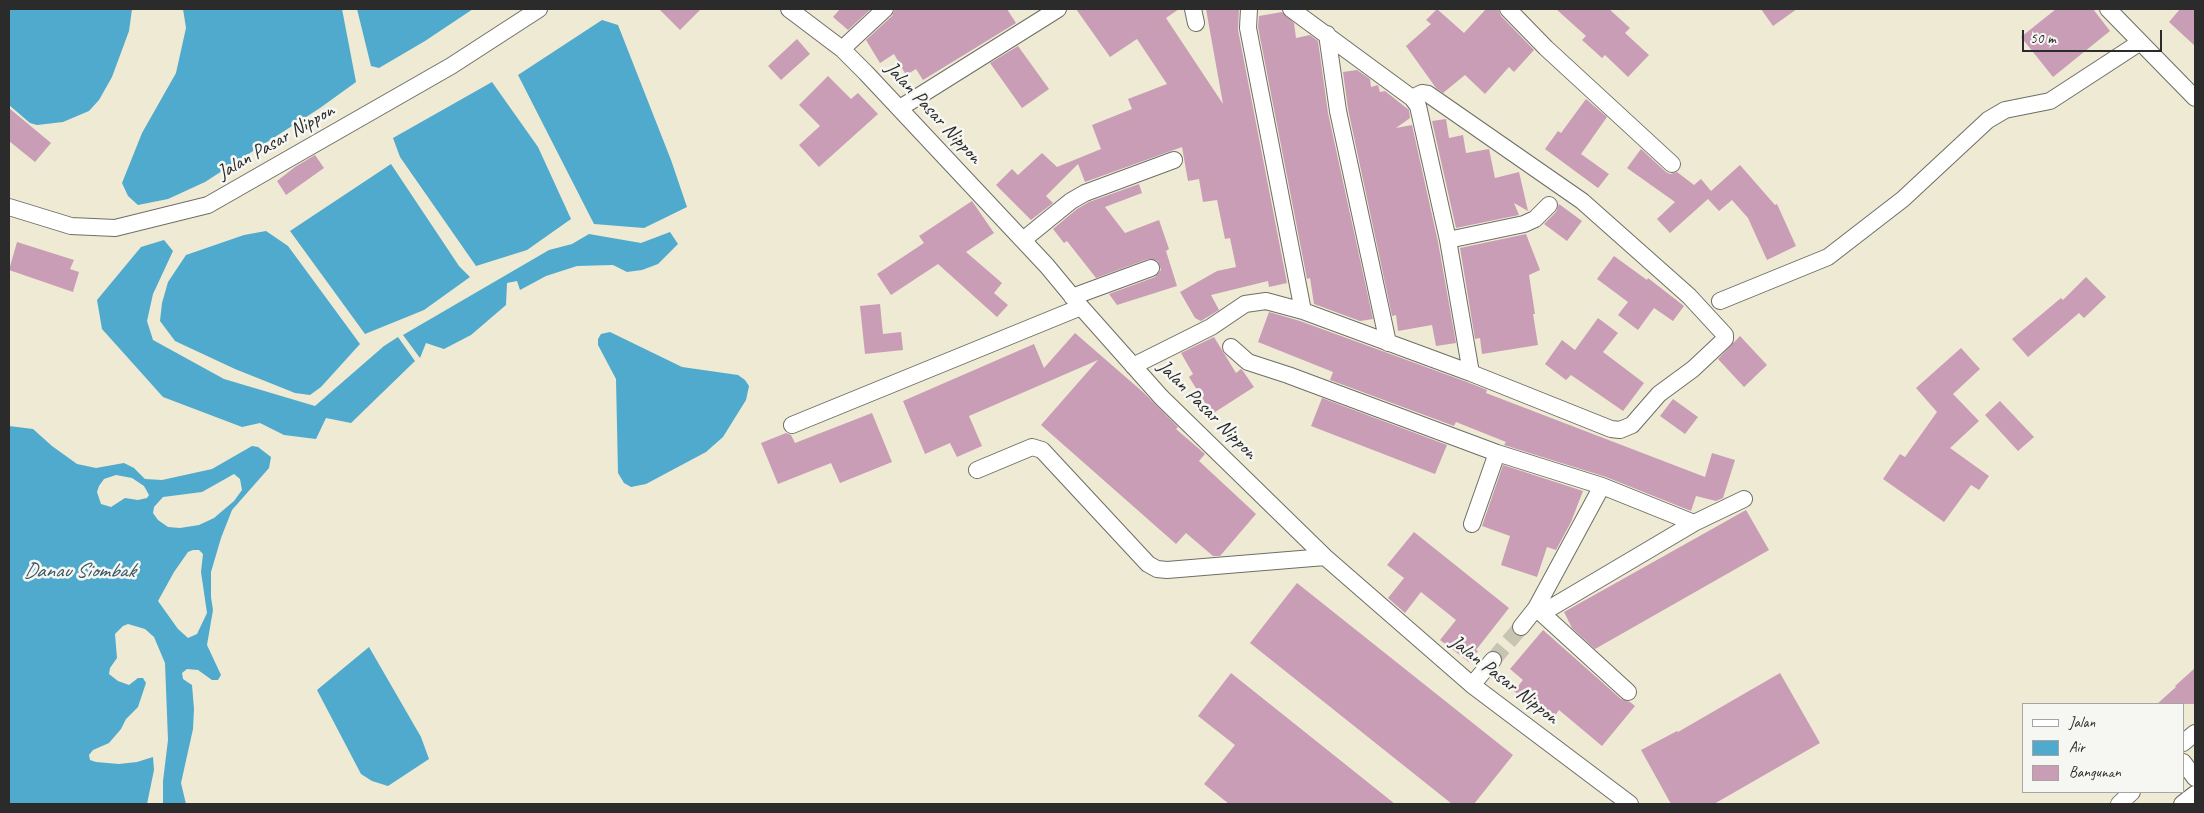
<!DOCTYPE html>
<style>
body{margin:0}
#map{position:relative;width:2204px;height:813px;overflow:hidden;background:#eeead4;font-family:Caveat,sans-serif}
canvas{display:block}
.frame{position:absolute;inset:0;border:10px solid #2b2b2b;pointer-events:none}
.legend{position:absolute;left:2022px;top:703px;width:162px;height:90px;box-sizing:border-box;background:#f6f6f2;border:1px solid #a5a5a2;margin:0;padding:6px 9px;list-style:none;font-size:15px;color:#2b2b2b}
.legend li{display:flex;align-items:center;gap:10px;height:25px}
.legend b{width:25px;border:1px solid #a5a5a2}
.scale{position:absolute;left:2022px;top:30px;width:140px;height:22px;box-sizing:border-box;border:2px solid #2b2b2b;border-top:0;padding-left:6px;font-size:15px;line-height:18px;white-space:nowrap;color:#2b2b2b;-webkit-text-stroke:4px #f6f6f2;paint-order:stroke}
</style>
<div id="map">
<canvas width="2204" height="813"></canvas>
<div class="frame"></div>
<ul class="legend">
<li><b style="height:6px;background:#fff"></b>Jalan</li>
<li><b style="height:14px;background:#4faacd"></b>Air</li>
<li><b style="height:14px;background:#ca9db6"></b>Bangunan</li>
</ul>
<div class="scale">50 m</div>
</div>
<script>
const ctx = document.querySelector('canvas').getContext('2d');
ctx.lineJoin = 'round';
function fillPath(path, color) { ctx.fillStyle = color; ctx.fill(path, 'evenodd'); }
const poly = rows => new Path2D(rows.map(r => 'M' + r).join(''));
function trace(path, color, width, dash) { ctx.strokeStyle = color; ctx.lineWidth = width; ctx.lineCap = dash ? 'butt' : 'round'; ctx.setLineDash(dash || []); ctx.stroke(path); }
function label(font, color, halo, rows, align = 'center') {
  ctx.font = font + ' Caveat,sans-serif'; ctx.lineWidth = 5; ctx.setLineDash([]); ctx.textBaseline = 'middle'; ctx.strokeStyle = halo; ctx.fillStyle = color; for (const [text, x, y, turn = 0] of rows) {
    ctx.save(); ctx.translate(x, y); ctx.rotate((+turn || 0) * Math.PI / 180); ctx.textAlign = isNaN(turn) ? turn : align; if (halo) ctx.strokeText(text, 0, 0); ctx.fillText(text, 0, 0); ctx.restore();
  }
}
const water = poly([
 [9,9,132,9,129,31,112,77,99,100,89,111,63,122,37,125,30,123,9,105],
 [183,9,342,9,356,82,320,108,205,182,168,199,138,205,128,196,122,183,142,133,176,73,186,28],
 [357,9,473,9,425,41,379,68,371,66],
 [602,20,618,25,671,160,687,207,644,228,594,224,518,75],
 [492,82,538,147,571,219,527,250,476,266,400,157,393,138],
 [391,164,459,266,470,277,424,310,365,334,290,231],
 [266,231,288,246,360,344,321,387,310,395,295,393,235,369,175,341,160,321,162,303,168,282,186,255,244,235],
 [670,232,678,244,658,264,642,270,627,272,613,265,577,266,546,276,520,290,517,281,507,283,506,305,471,335,444,349,426,343,420,358,403,335,549,250,572,244,589,234,641,243],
 [164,240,173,251,153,294,147,321,153,340,224,379,315,406,384,346,398,337,415,361,351,423,326,418,316,439,284,435,260,423,242,427,163,397,102,329,97,300,141,247],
 [610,332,682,367,738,375,745,380,749,386,746,400,723,437,706,452,646,484,631,487,624,483,618,473,616,379,598,345,598,339,601,334],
 [9,426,33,429,52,446,77,464,96,468,124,463,134,468,145,479,162,480,212,469,252,446,258,447,271,457,269,468,232,510,221,538,211,572,211,597,213,610,207,645,221,675,218,680,212,680,198,670,187,669,182,673,183,679,192,685,194,709,193,729,181,783,186,804,163,804,163,781,168,740,165,663,154,637,145,629,128,624,123,626,115,634,117,658,110,668,109,674,118,681,129,685,138,678,143,678,146,683,138,707,126,719,121,729,109,743,93,750,89,755,90,760,96,762,119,764,137,762,153,757,154,770,147,804,9,804],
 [234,474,240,479,242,490,234,501,214,518,199,525,180,528,168,527,158,520,153,513,154,507,163,497,202,492],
 [116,475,132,478,144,486,149,495,147,498,138,500,125,498,111,507,101,504,97,492,99,486,104,479],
 [193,550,199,550,203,554,201,572,207,613,197,634,188,638,178,629,158,601,174,572,188,552],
 [369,647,421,737,429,759,388,786,372,781,361,774,317,690]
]);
const building = poly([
 [659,9,701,9,680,30],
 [840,9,871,9,848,30,833,17],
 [895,9,1007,9,1016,23,923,80,916,69,906,75,894,54,880,63,866,40,892,16],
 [1076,9,1179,9,1166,18,1223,104,1206,9,1239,9,1238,30,1287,283,1269,287,1268,281,1211,295,1219,310,1201,321,1195,318,1180,292,1217,271,1236,267,1230,238,1225,239,1217,200,1203,202,1199,179,1188,181,1182,147,1085,182,1078,164,1046,196,1053,203,1031,220,996,185,1012,169,1018,175,1042,153,1057,167,1101,149,1092,125,1132,109,1128,99,1167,84,1137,39,1110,57],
 [1437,9,1464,33,1486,9,1498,9,1501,16,1534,50,1514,72,1509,67,1485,94,1465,75,1443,93,1436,88,1406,46,1431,24,1426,20],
 [1556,9,1609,9,1630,28,1625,33,1649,55,1628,77,1605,55,1602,58,1582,40,1586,36],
 [1761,9,1797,9,1773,26],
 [2056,9,2093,9,2110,31,2053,77,2021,37],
 [2180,9,2195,9,2195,46,2169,22],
 [1282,12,1294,23,1296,38,1310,35,1318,41,1328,113,1373,319,1360,321,1314,304,1310,278,1307,279,1258,27,1259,16],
 [797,39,810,54,781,80,768,66],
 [1018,46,1049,89,1022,108,990,63],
 [1357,70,1370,79,1371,87,1378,85,1380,92,1385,91,1409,110,1410,118,1396,128,1412,125,1438,242,1456,343,1436,346,1432,325,1398,331,1396,315,1392,316,1348,109,1343,72],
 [828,76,851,99,858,93,878,114,819,167,799,145,820,126,799,105],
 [1586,99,1607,117,1581,154,1609,174,1598,188,1545,149,1558,131,1561,133],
 [9,108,51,143,35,162,9,141],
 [1446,119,1449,138,1463,135,1466,153,1489,149,1495,178,1519,172,1528,211,1514,203,1519,215,1456,228,1432,121],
 [1641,149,1666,172,1670,174,1677,172,1694,185,1701,179,1711,191,1740,165,1775,205,1777,204,1796,246,1767,260,1748,218,1732,200,1719,211,1708,199,1670,233,1657,219,1675,202,1627,168],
 [315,155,324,168,286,195,277,181,295,167],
 [1139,184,1142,193,1105,207,1125,233,1159,220,1169,249,1166,251,1177,286,1117,305,1109,294,1155,277,1161,270,1158,261,1148,259,1096,278,1067,241,1064,243,1053,229,1077,209,1089,202],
 [972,201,994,233,966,252,1002,283,994,293,1008,305,997,317,938,264,891,295,877,274,924,243,919,236],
 [1559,204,1582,221,1567,241,1544,224,1556,212],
 [1526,234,1540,270,1529,275,1535,314,1533,314,1538,345,1482,354,1480,338,1475,339,1460,248],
 [17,242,74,260,70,269,79,272,73,292,9,270],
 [1614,256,1647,280,1648,278,1684,306,1673,321,1654,308,1638,330,1618,315,1628,302,1597,279],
 [2086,277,2106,297,2084,318,2079,313,2028,357,2012,339,2061,298,2063,300],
 [880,304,883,334,901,332,903,350,865,354,860,306],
 [1269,312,1300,321,1467,382,1487,390,1486,393,1705,477,1712,453,1735,460,1723,498,1716,501,1696,496,1691,511,1606,477,1504,445,1506,442,1456,422,1454,426,1330,380,1333,372,1258,342],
 [1598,318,1618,333,1603,352,1644,383,1623,411,1571,375,1566,380,1545,364,1562,340,1575,350],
 [1075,333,1144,393,1178,427,1176,429,1205,454,1199,461,1256,514,1220,556,1213,556,1186,533,1176,544,1041,425,1098,360,969,416,982,446,957,457,950,443,925,454,903,401,1034,344,1044,368],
 [1740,336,1767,365,1744,387,1718,359],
 [1214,337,1236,373,1241,369,1243,371,1254,387,1212,414,1189,377,1193,374,1181,353],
 [1961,348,1980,369,1953,394,1979,421,1950,448,1989,476,1979,490,1971,485,1944,522,1883,479,1900,454,1905,457,1937,412,1916,388],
 [1322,398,1447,445,1435,474,1311,426],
 [1673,399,1698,417,1685,434,1660,416],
 [2000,401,2034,437,2018,451,1985,415],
 [872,413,892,462,840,483,831,463,778,484,761,443,786,433,791,435,795,443],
 [1503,465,1583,491,1571,522,1556,550,1547,547,1537,577,1501,565,1510,536,1482,526],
 [1746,510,1769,550,1595,649,1572,628,1564,612],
 [1414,532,1509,608,1476,650,1478,651,1469,662,1440,640,1456,620,1421,592,1405,613,1388,598,1404,578,1387,565],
 [1297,583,1513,755,1474,804,1452,804,1250,643],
 [1543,630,1621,699,1630,702,1635,706,1602,746,1559,710,1552,720,1514,691,1523,680,1510,669],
 [2195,668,2195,704,2157,704,2176,687,2175,686],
 [1231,673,1395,804,1229,804,1204,784,1235,745,1198,716],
 [1780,673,1820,743,1714,804,1671,804,1641,750,1677,731,1678,732]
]);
const streetTunnel = poly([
 [1493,660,1521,627]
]);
const street = poly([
 [789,9,842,49,866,73,1047,266,1081,307,1161,397,1325,557,1472,685,1630,804],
 [1193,9,1196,23],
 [1249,9,1248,28,1303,311],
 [1291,9,1412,98,1418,106,1448,240,1471,373],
 [1508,9,1546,48,1672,164],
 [2108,9,2195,98],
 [1327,34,1338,111,1388,343],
 [842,49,885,9],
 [900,108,1058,9],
 [9,207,71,226,115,228,208,205,451,66,539,9],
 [1023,240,1071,201,1085,193,1174,160],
 [1448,240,1524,224,1535,219,1549,205],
 [1072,297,1151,268],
 [1720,301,1828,257,1903,199,1988,120,2005,110,2050,101,2139,43],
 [1231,347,1248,362,1288,375,1497,453,1602,486,1536,608,1521,627],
 [1133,366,1211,327,1245,304,1266,301,1303,311,1471,373,1611,429,1620,430,1632,425,1659,394,1693,369,1725,339,1725,335,1689,296,1582,201,1428,94,1422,93,1412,98],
 [792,425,1081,307],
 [977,470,1032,447,1042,450,1148,564,1157,569,1167,570,1325,557],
 [1602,486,1694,523],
 [1472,524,1497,453],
 [1536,608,1628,692],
 [1542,613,1694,523,1744,499],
 [1472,685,1493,660],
 [2183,743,2195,733],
 [2183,762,2195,778],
 [2119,804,2132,792],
 [2182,804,2195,794]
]);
const streetNames = [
 ["Jalan Pasar Nippon",933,113,47],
 ["Jalan Pasar Nippon",276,142,-30],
 ["Jalan Pasar Nippon",1207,410,45],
 ["Jalan Pasar Nippon",1504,680,38]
];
const waterNames = [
 ["Danau Siombak",79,571]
];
fillPath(water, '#4faacd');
fillPath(building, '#ca9db6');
trace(streetTunnel, '#c7c4b2', 16, [16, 8]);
trace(street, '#6f6e66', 18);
trace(street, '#fff', 16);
label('20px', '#2b2b2b', '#f6f6f2', streetNames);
label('italic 21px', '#385764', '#f6f6f2', waterNames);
</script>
